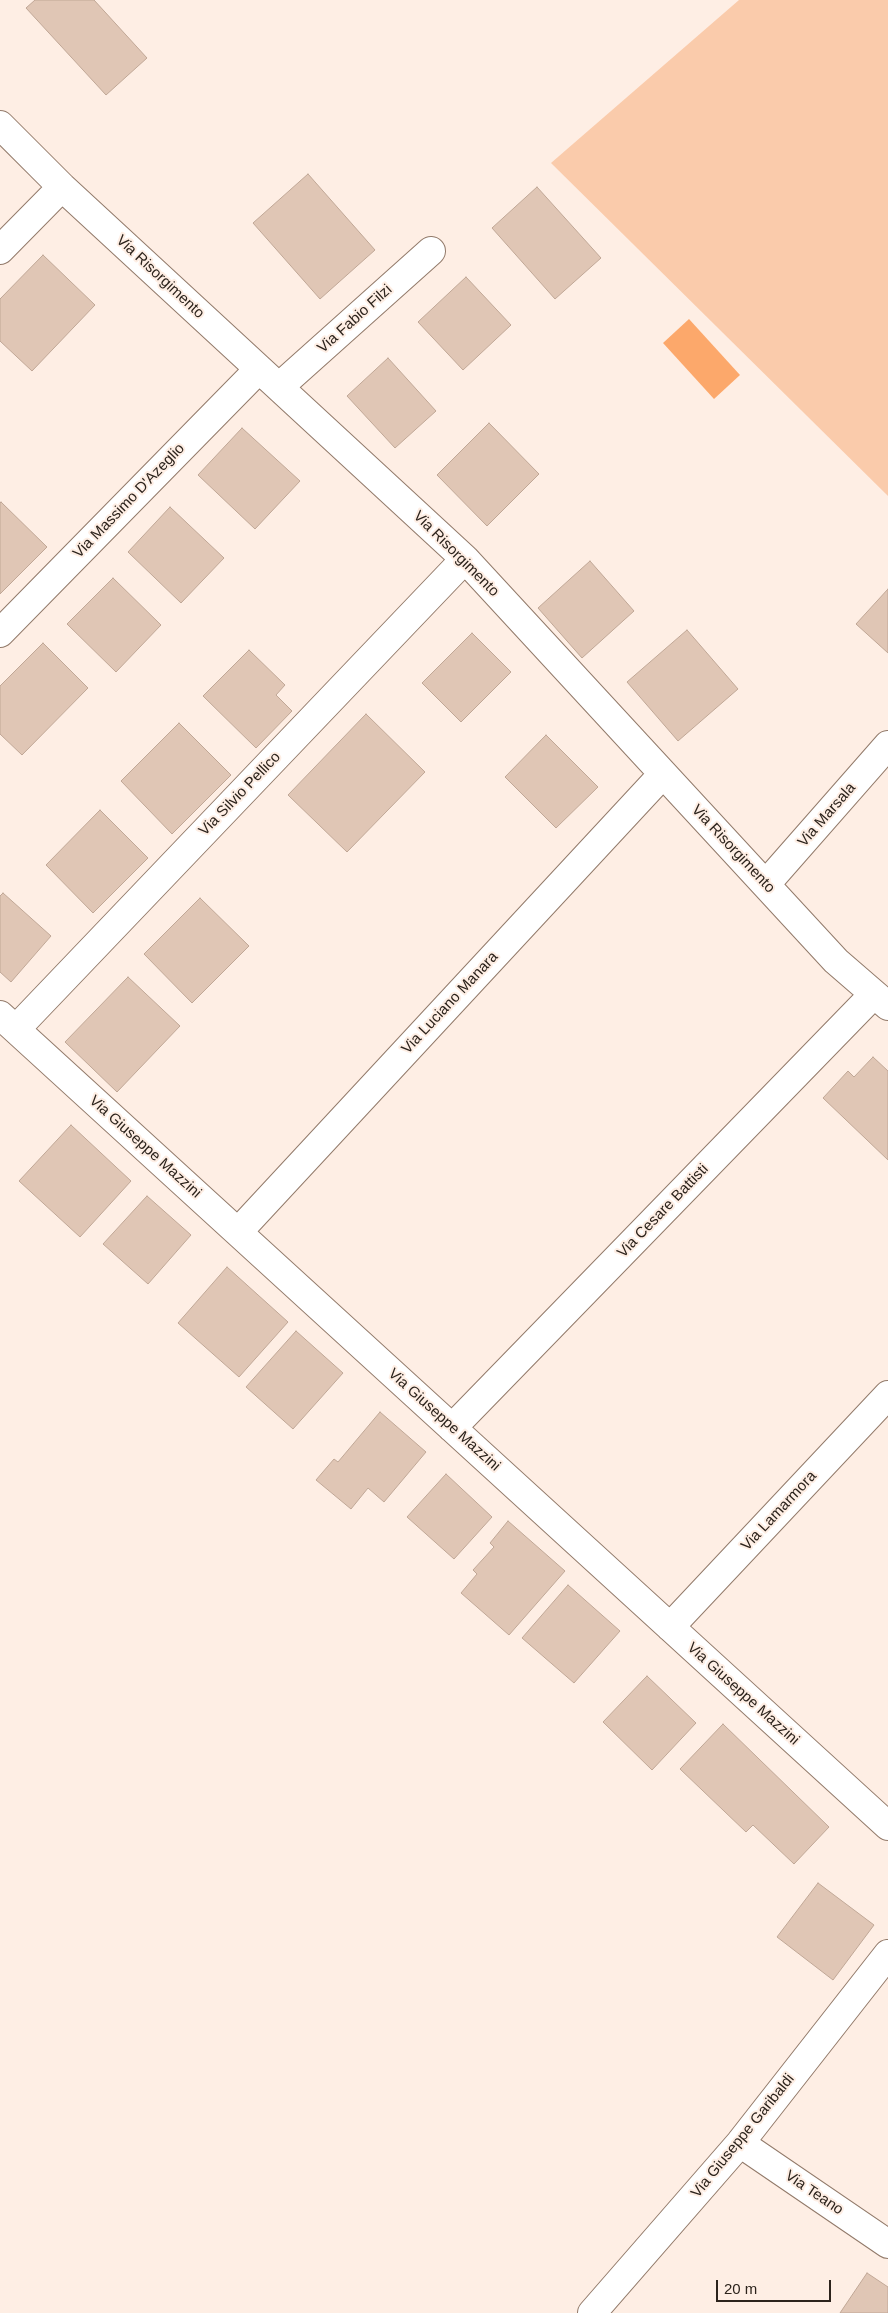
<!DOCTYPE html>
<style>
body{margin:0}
#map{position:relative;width:888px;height:2313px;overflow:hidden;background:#feeee4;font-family:Helvetica,sans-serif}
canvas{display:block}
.scale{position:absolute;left:716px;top:2280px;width:115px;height:22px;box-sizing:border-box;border:2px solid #2c231c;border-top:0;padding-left:6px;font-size:15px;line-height:18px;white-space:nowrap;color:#2c231c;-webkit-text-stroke:4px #feeee4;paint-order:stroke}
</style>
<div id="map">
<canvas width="888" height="2313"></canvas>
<div class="scale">20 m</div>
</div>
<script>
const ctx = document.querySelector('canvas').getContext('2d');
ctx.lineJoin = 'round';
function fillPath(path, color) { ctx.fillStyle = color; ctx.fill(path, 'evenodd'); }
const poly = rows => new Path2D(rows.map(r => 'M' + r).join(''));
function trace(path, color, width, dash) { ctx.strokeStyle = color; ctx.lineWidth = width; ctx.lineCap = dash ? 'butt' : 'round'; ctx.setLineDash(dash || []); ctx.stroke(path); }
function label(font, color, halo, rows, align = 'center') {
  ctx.font = font + ' Helvetica,sans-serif'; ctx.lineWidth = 4; ctx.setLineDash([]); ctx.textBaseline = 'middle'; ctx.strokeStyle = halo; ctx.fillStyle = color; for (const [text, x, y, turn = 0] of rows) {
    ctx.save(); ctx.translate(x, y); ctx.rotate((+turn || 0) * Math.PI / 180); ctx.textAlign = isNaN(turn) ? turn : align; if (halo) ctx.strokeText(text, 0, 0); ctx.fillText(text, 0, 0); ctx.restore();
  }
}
const green = poly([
 [739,0,888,0,888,496,551,163]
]);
const water = poly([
 [689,319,740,375,714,399,663,343]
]);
const building = poly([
 [35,0,94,0,147,58,106,95,26,8,35,0],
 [308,174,375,250,320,299,253,223,308,174],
 [537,187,601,258,555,299,492,228,537,187],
 [43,255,95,305,32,371,0,341,0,299,43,255],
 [466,277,511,325,463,370,418,322,466,277],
 [388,358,436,411,395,448,347,396,388,358],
 [489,423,539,474,487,526,437,475,489,423],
 [242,428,300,481,255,529,198,475,242,428],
 [1,502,47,547,0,594,0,503,1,502],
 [170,507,224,558,181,603,128,552,170,507],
 [590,561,634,611,582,658,538,608,590,561],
 [113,578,161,625,116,672,67,624,113,578],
 [888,589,888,653,856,624,888,589],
 [687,630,738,689,678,741,627,682,687,630],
 [472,633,511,672,461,722,422,683,472,633],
 [43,643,88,688,22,755,0,734,0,686,43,643],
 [249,650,285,685,276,695,292,711,256,748,203,696,249,650],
 [366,714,425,772,347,852,288,795,366,714],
 [179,723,231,775,172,834,121,781,179,723],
 [546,735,598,787,556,828,505,777,546,735],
 [100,810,148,858,93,913,46,865,100,810],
 [3,893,51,936,11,982,0,972,0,896,3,893],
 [200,898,249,946,192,1003,144,954,200,898],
 [128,977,180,1026,117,1092,65,1042,128,977],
 [873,1057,888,1071,888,1160,823,1098,848,1071,854,1077,873,1057],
 [71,1125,131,1181,80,1237,19,1181,71,1125],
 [147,1196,191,1235,148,1284,103,1244,147,1196],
 [227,1267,288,1322,239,1377,178,1323,227,1267],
 [296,1331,343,1373,293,1429,246,1387,296,1331],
 [380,1412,426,1452,384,1502,368,1488,351,1509,316,1480,334,1459,338,1462,380,1412],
 [446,1474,492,1517,454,1559,407,1517,446,1474],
 [508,1521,565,1571,509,1635,461,1593,477,1574,473,1570,494,1547,490,1543,508,1521],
 [568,1585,620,1631,574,1683,522,1638,568,1585],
 [647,1676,696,1723,652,1770,603,1722,647,1676],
 [723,1724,829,1827,794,1864,753,1825,746,1832,680,1769,723,1724],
 [818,1883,874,1925,833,1980,777,1937,818,1883],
 [867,2273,888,2287,888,2313,840,2313,867,2273]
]);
const minor = poly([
 [0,125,62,187,465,559,836,961,888,1006],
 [0,250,62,187],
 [279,387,431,251],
 [0,633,259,369],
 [766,884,888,745],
 [0,1015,888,1826],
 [16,1029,465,559],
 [238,1232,663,774],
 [452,1428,874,994],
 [670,1627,888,1395],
 [740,2143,888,2244],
 [592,2313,740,2143,888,1954]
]);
const streetNames = [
 ["Via Risorgimento",160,277,43],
 ["Via Fabio Filzi",355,319,-42],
 ["Via Massimo D'Azeglio",129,501,-46],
 ["Via Risorgimento",456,554,45],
 ["Via Silvio Pellico",240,794,-46],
 ["Via Marsala",827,815,-49],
 ["Via Risorgimento",733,849,47],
 ["Via Luciano Manara",450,1003,-47],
 ["Via Giuseppe Mazzini",145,1147,42],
 ["Via Cesare Battisti",663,1211,-46],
 ["Via Giuseppe Mazzini",444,1420,42],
 ["Via Lamarmora",779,1511,-47],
 ["Via Giuseppe Mazzini",743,1694,42],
 ["Via Giuseppe Garibaldi",743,2136,-51],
 ["Via Teano",814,2193,34]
];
fillPath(green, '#facbab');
fillPath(water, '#fca86b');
fillPath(building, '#e0c6b5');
trace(building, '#c0a796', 1);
trace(minor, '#927a6a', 30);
trace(minor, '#fff', 28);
label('15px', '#2c231c', '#feeee4', streetNames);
</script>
